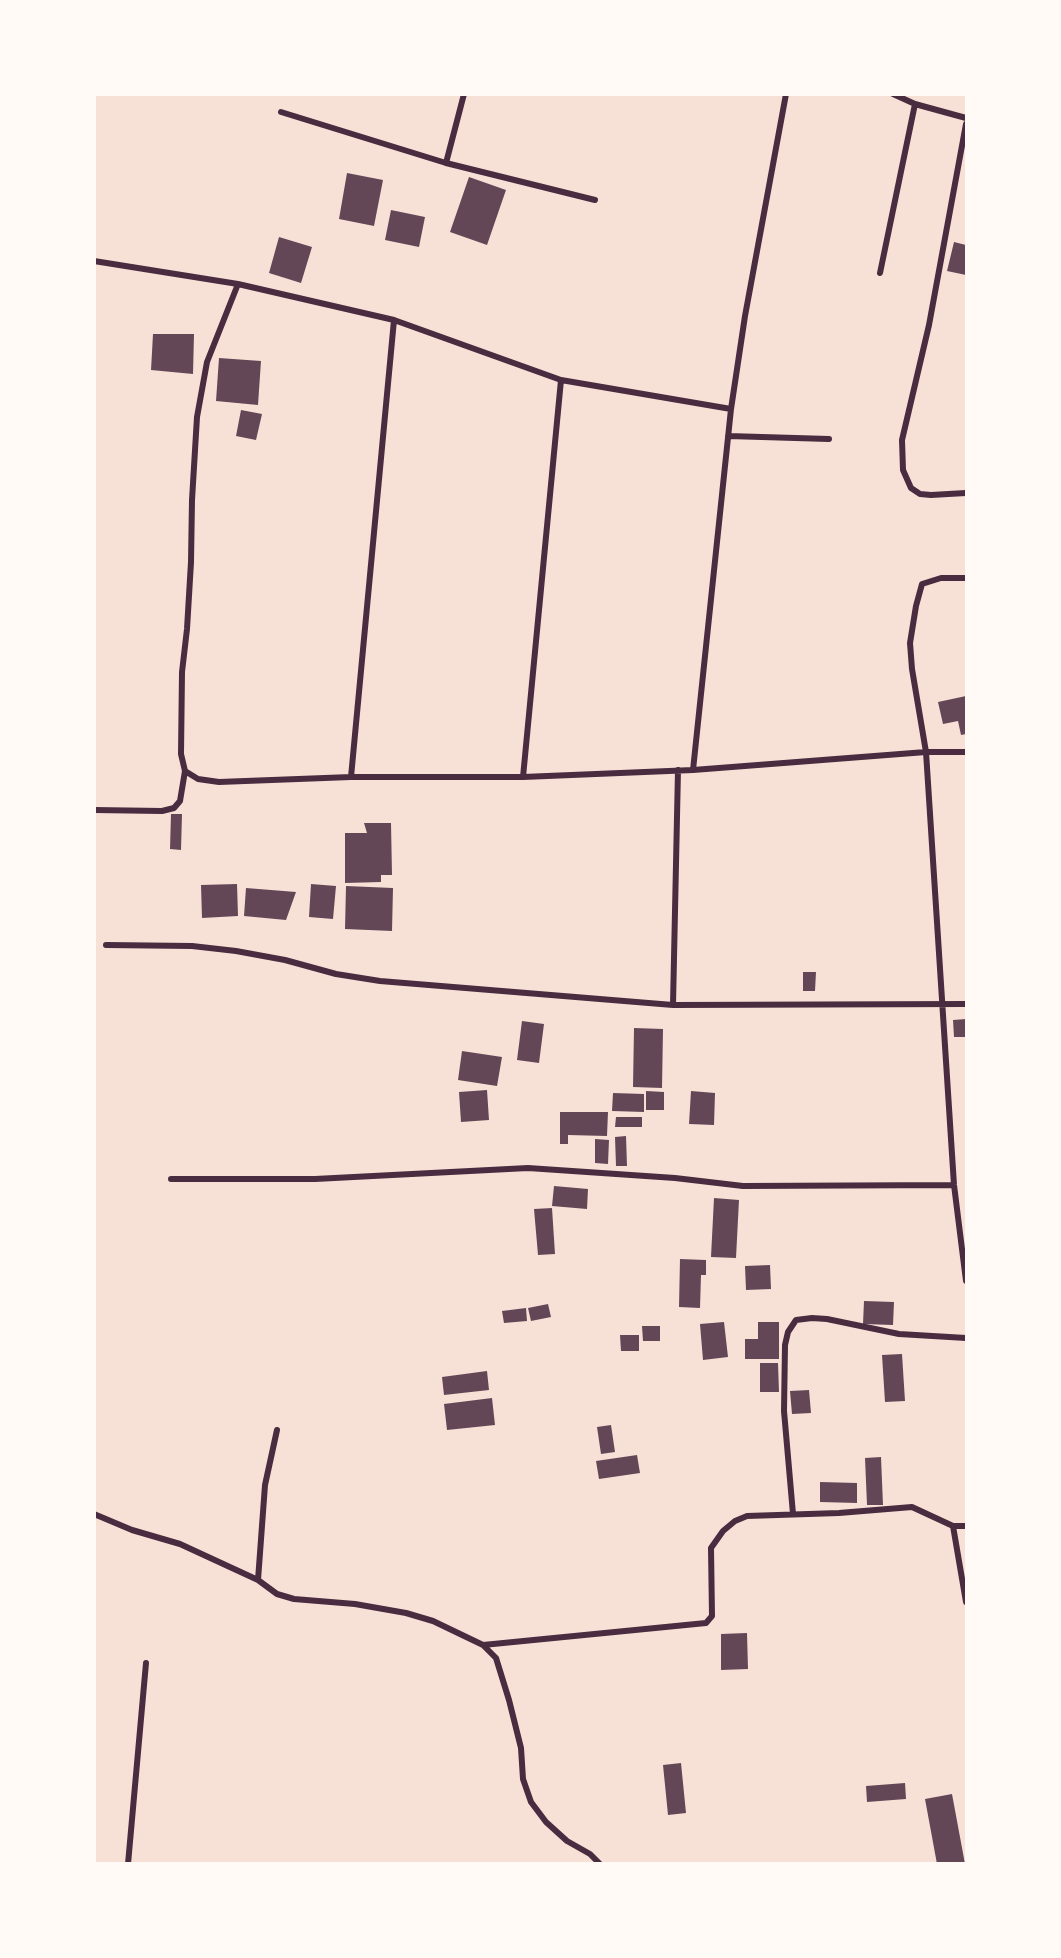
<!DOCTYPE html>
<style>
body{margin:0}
#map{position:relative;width:1061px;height:1958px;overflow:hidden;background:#f7e1d7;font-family:"Noto Sans",sans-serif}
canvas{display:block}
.frame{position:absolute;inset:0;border:96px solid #fffaf5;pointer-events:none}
</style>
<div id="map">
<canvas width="1061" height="1958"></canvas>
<div class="frame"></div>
</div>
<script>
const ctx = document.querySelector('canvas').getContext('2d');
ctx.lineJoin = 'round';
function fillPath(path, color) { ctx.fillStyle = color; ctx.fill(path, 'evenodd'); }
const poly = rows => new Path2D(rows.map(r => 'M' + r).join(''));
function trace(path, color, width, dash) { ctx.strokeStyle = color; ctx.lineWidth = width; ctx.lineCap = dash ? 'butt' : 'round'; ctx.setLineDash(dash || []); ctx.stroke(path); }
const building = poly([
 [347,173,383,180,374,226,339,219],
 [469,177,506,190,487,245,450,232],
 [391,210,425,217,419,247,385,240],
 [279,237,312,247,301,283,269,273],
 [954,242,966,245,966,275,947,271],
 [153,334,194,334,193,374,151,370],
 [219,358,261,361,258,405,216,401],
 [241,410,262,414,256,440,236,436],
 [966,696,966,734,961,735,958,721,943,724,938,702],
 [171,814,182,814,181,850,170,849],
 [364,823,391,823,392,875,381,875,381,882,345,883,345,833,367,833],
 [237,884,238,916,202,918,201,885],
 [311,884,336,886,333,919,309,917],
 [346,886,393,888,392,931,345,929],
 [246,888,296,892,286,920,244,916],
 [803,972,816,972,815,991,803,991],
 [966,1019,966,1037,954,1037,953,1020],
 [522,1021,544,1024,539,1063,517,1060],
 [634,1028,663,1029,662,1088,633,1087],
 [462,1051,502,1057,497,1086,458,1080],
 [487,1090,489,1120,461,1122,459,1092],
 [646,1091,664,1092,664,1110,646,1110],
 [691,1091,715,1093,714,1125,689,1124],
 [613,1093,644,1094,644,1112,612,1111],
 [560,1112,608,1112,607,1136,568,1135,568,1144,560,1144],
 [616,1117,642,1117,642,1127,615,1127],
 [626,1136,627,1166,616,1166,615,1137],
 [595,1139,609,1140,608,1164,595,1163],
 [554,1186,588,1189,587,1209,552,1206],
 [714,1198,739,1200,736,1258,711,1257],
 [552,1208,555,1254,538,1255,534,1209],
 [680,1259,706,1260,706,1275,701,1275,700,1308,679,1307],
 [770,1265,771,1289,746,1290,745,1266],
 [864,1301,894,1302,893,1325,863,1324],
 [548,1304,551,1317,531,1321,528,1308],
 [526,1308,527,1321,504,1323,502,1311],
 [724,1322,728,1357,703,1360,700,1324],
 [758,1322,779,1322,779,1359,745,1359,745,1339,758,1339],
 [642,1326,660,1326,660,1341,643,1341],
 [620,1335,639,1335,639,1351,621,1351],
 [902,1354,905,1401,885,1402,882,1355],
 [760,1363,778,1363,779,1392,760,1392],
 [487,1371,489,1390,444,1395,442,1377],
 [809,1390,811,1413,792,1414,790,1391],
 [492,1398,495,1425,447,1430,444,1404],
 [611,1425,615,1452,601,1454,597,1427],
 [637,1455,640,1473,599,1479,596,1461],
 [881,1457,883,1505,867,1505,865,1458],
 [820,1482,857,1483,857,1503,820,1502],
 [747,1633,748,1669,721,1670,721,1634],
 [681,1763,686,1813,668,1815,663,1765],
 [905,1783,906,1799,867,1802,866,1786],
 [952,1794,965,1864,937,1864,925,1799]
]);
const minor = poly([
 [464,94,446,163,595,200],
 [893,94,915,104,966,118],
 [281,112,446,163],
 [966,124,929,325,902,440,903,470,911,488,920,494,931,495,966,493],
 [94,261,238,284,394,320,561,380,731,409],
 [880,273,915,104],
 [728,436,829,439],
 [966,578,941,578,922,584,916,606,910,643,912,669,926,752,954,1185,966,1281],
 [693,770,731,409,745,316,786,94],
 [185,771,198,779,219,782,351,777,523,777,693,770,926,752,966,752],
 [351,777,394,320],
 [523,777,561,380],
 [94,810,162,811,174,808,180,801,185,771,181,754,182,672,187,629,191,562,192,500,197,417,207,362,238,284],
 [106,945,192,946,236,951,285,960,336,974,380,981,673,1005,966,1004],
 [673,1005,678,770],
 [171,1179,315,1179,528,1168,675,1178,743,1186,954,1185],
 [94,1514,132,1530,180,1544,258,1580,277,1594,294,1599,355,1604,406,1613,433,1621,483,1645,496,1658,509,1700,521,1748,523,1779,531,1802,546,1822,567,1841,590,1854,600,1864],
 [793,1514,784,1411,785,1345,788,1332,796,1320,812,1318,827,1319,899,1334,966,1338],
 [953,1526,966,1602],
 [258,1580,265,1485,277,1430],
 [483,1645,706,1623,712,1616,711,1548,723,1531,735,1521,747,1516,839,1513,912,1507,953,1526,966,1526],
 [128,1864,146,1663]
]);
fillPath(building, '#644757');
trace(minor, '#4a2c40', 6);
</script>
